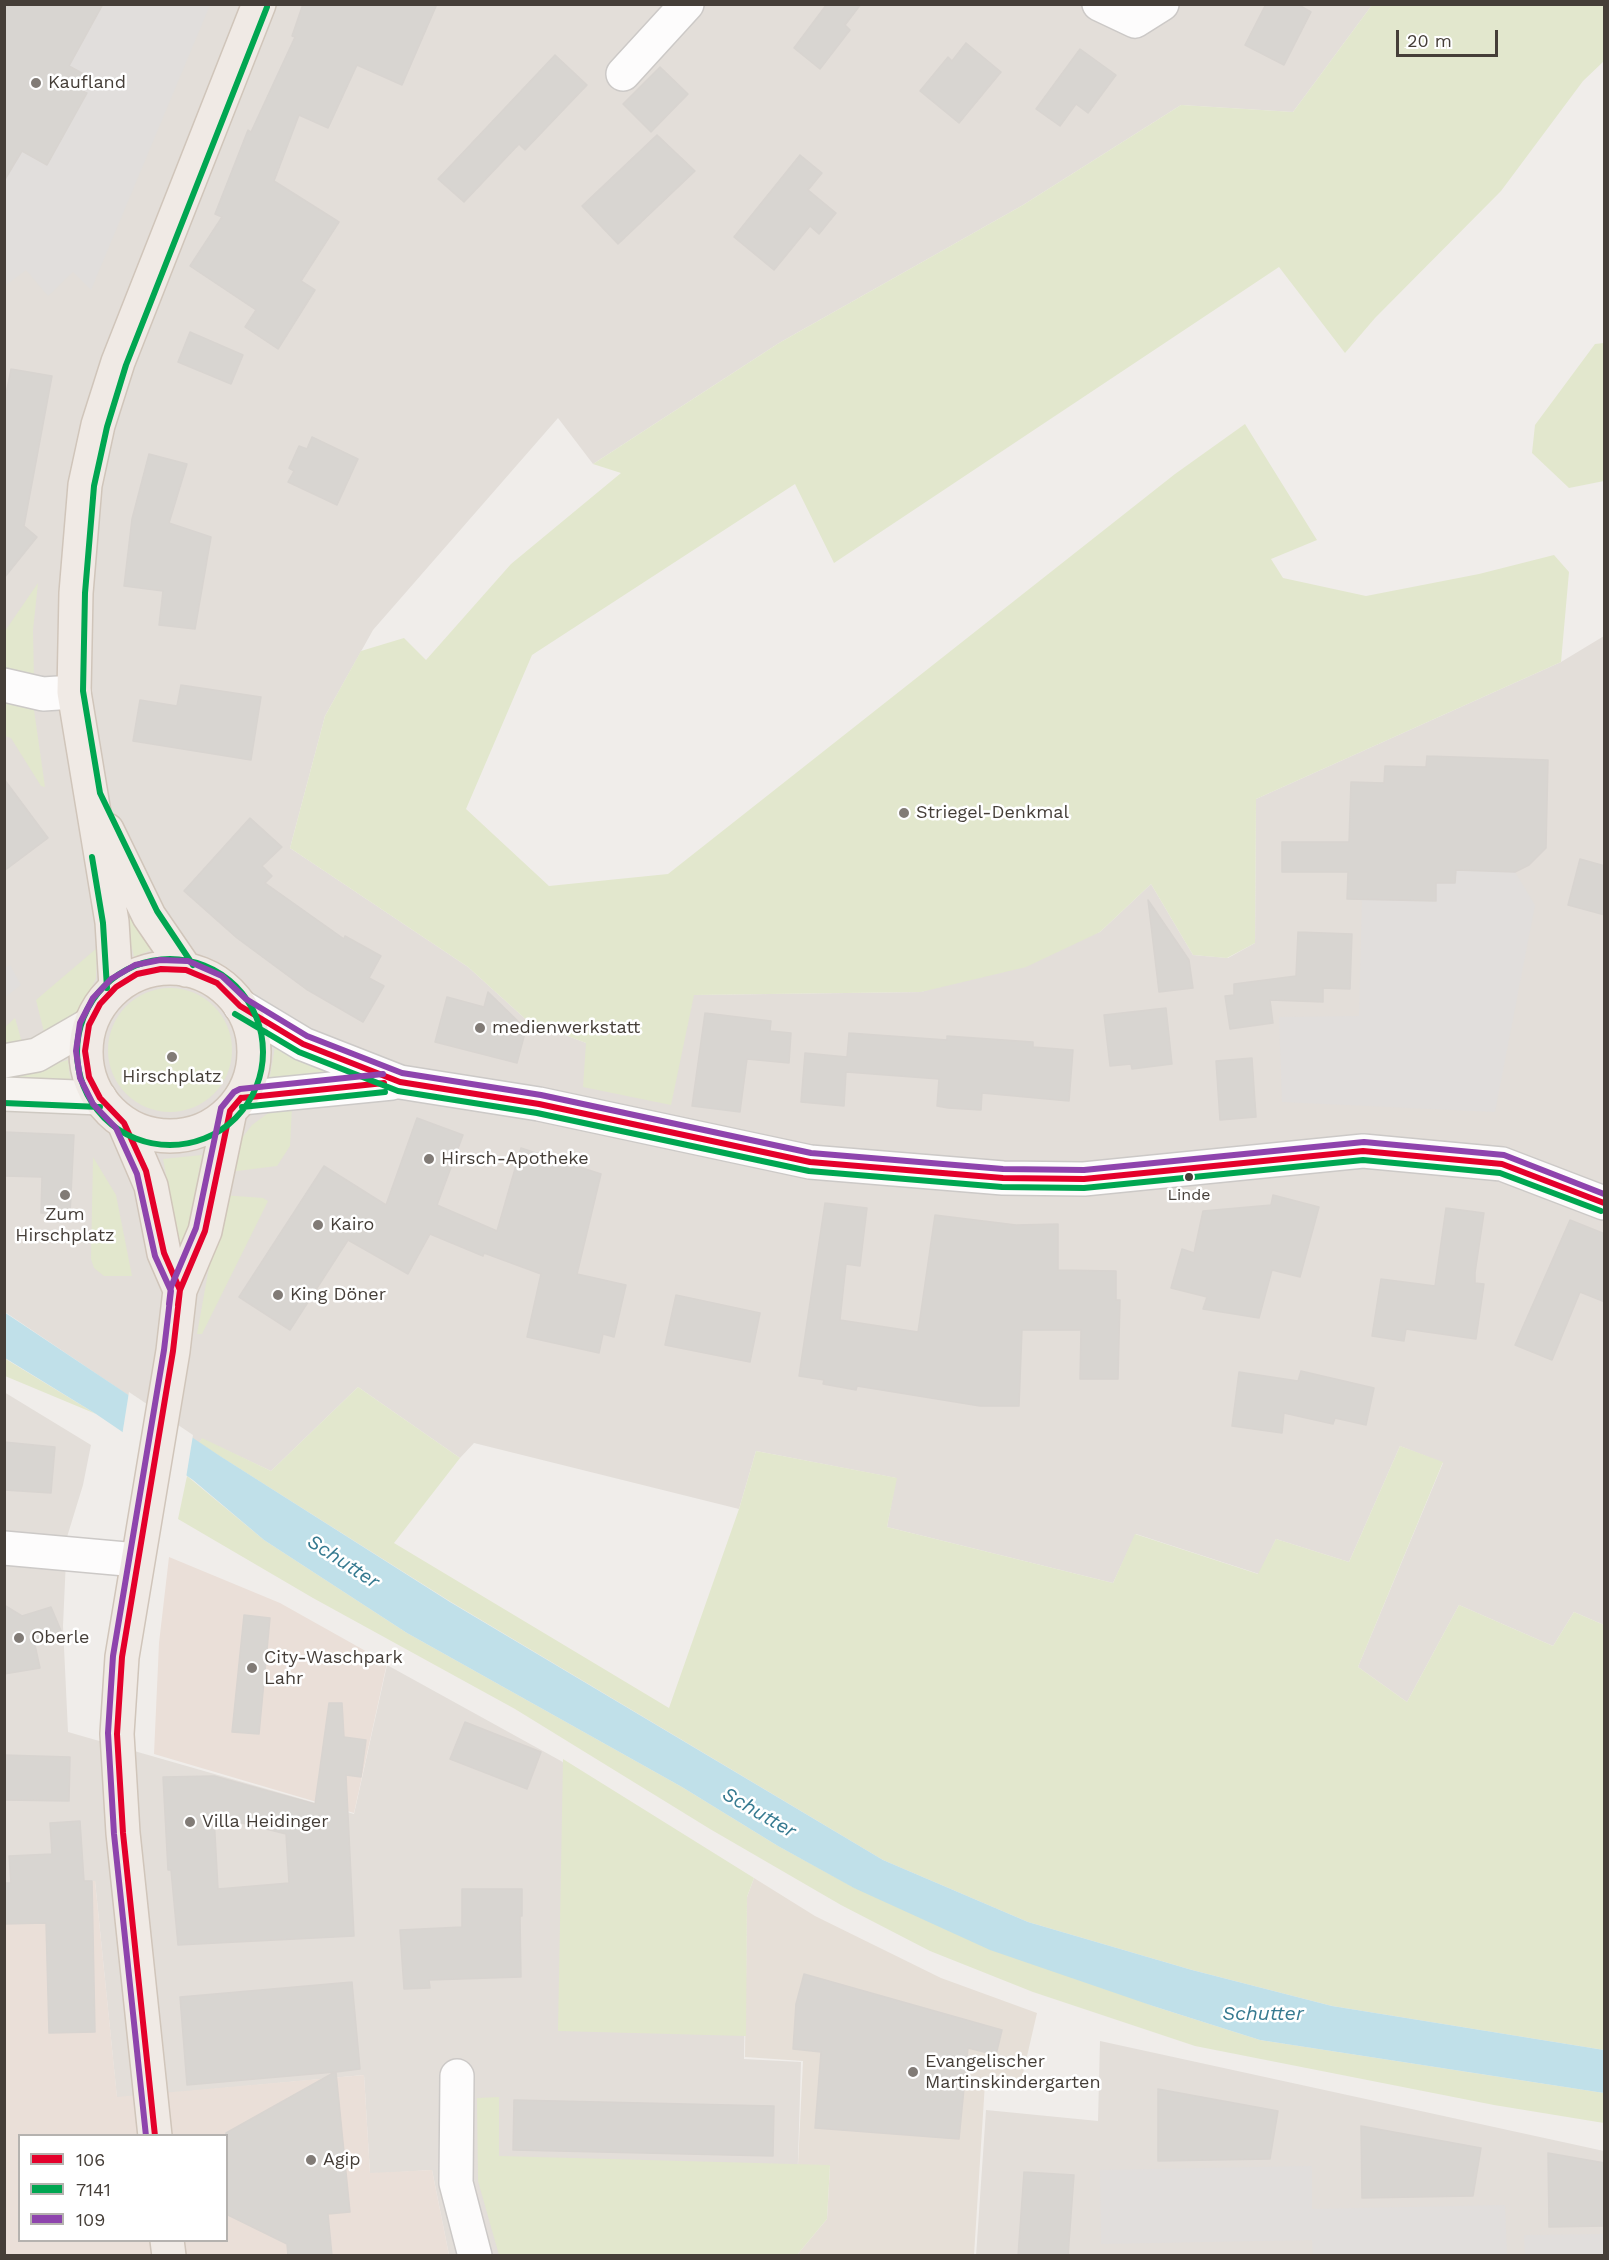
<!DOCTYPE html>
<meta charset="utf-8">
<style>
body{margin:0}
#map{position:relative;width:1609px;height:2260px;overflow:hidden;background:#f0edea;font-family:"Work Sans",sans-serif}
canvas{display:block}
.frame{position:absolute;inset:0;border:6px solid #453e38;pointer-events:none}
.legend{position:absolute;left:18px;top:2134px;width:210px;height:108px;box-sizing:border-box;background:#fff;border:2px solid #b5b2af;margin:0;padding:8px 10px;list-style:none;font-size:18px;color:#453e38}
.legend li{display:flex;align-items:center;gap:12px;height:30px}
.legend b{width:30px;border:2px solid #b5b2af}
.scale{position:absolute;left:1396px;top:30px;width:102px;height:27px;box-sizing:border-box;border:3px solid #453e38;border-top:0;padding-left:8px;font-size:18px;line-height:21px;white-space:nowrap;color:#453e38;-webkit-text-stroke:4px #fff;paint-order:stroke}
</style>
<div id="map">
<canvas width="1609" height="2260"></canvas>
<div class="frame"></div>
<ul class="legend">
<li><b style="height:8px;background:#e4002b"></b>106</li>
<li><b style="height:8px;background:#00a651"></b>7141</li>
<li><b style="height:8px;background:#8e44ad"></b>109</li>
</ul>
<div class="scale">20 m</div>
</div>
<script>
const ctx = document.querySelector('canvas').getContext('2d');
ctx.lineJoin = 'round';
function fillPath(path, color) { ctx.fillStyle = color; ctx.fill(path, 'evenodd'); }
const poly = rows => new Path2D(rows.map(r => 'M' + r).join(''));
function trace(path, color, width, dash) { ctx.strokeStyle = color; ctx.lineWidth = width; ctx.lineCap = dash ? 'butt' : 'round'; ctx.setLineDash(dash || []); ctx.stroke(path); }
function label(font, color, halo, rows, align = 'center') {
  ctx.font = font + ' "Work Sans",sans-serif'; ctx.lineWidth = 5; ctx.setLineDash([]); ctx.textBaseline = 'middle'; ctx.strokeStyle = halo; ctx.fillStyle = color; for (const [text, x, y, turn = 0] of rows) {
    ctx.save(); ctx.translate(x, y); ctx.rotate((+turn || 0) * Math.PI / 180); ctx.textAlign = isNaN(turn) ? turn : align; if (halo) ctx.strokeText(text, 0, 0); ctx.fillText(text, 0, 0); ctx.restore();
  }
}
const residential = poly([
 [4,5,1372,5,1293,112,1181,105,1023,205,779,343,593,464,558,418,373,630,325,716,290,848,468,967,531,1024,542,1026,586,1043,693,995,921,992,1100,932,1151,884,1193,955,1228,958,1255,943,1256,799,1561,662,1604,636,1604,1625,1574,1612,1553,1646,1459,1605,1407,1702,1358,1667,1443,1463,1400,1446,1349,1562,1276,1539,1259,1574,1136,1534,1113,1583,887,1527,896,1478,756,1451,739,1509,474,1443,460,1458,358,1387,271,1471,202,1439,199,1443,5,1312],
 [4,1392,91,1445,83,1485,67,1537,63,1626,68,1732,354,1814,387,1665,561,1761,752,1878,746,1897,744,2059,801,2062,795,2255,449,2255,432,2170,370,2174,364,2075,117,2098,95,1881,5,1884],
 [1100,2041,1604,2151,1604,2255,976,2256,986,2110,1098,2121]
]);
const commercial = poly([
 [169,1557,280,1603,387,1663,354,1813,154,1754,159,1643],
 [95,1881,117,2097,364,2075,370,2173,432,2170,449,2255,5,2255,4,1884],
 [20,2136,226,2136,226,2240,20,2240]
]);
const education = poly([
 [754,1878,815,1916,941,1978,1037,2013,1021,2082,985,2083,974,2255,797,2255,827,2219,830,2166,798,2165,803,2061,745,2057,747,1897]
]);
const green = poly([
 [1372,5,1604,5,1604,61,1583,81,1501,191,1375,318,1345,353,1279,267,834,563,795,484,532,655,466,809,549,886,668,874,1175,474,1245,424,1317,540,1271,559,1283,578,1366,596,1479,574,1554,555,1569,572,1561,662,1256,799,1255,943,1227,958,1193,955,1151,884,1100,932,1026,967,921,992,694,995,671,1105,583,1087,586,1043,542,1026,531,1024,468,967,290,848,325,716,361,651,404,638,426,660,511,564,621,473,593,464,779,343,1023,205,1181,105,1293,112],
 [1604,343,1604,481,1569,488,1532,453,1535,425,1595,344],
 [38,583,33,630,34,682,5,673,5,631],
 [5,696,33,703,45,787,41,786,11,738,5,736],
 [118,886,156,948,134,957],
 [97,948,96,978,85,1001,69,1022,45,1036,36,1000],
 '108 1050a62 62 0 1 1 124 0a62 62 0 1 1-124 0Z',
 [15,1018,23,1046,5,1050,5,1027],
 [275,1047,336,1068,336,1074,269,1082],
 [68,1060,71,1086,6,1085,7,1077],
 [292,1106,290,1146,277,1166,229,1172,236,1146,252,1125,271,1111],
 [202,1155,182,1259,163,1159],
 [93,1157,116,1195,132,1276,104,1276,94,1268,91,1259],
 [222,1195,263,1198,268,1201,202,1334,197,1334],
 [4,1358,96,1414,5,1376],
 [358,1387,460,1458,394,1543,669,1708,739,1509,756,1451,897,1478,887,1527,1113,1583,1135,1534,1258,1574,1276,1539,1349,1562,1400,1446,1443,1462,1358,1667,1407,1702,1459,1605,1553,1646,1574,1612,1604,1625,1604,2050,1332,2006,1192,1970,1028,1922,883,1860,451,1602,199,1443,202,1438,271,1471],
 [187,1476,264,1540,407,1633,682,1787,778,1846,855,1888,1153,2006,1260,2040,1604,2093,1604,2123,1494,2105,1195,2046,1033,1992,930,1951,841,1905,710,1829,515,1709,313,1598,178,1519],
 [563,1759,754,1878,747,1897,746,2036,558,2031],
 [499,2097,499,2156,830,2165,827,2219,797,2255,499,2255,478,2181,477,2098]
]);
const parking = poly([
 [103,5,210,5,91,290,73,272,48,296,26,270,5,286,4,181,22,151,47,165,87,94,69,66],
 [1456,870,1515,872,1535,905,1495,1112,1282,1102,1279,1017,1359,1016,1362,899,1436,901,1436,883,1455,883],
 [10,965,21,985,5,997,5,968],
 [1312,2166,1312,2209,1505,2205,1507,2255,1313,2255,1312,2240,1101,2244,1100,2170],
 [1604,2234,1604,2255,1525,2255,1524,2235]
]);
const water = poly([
 [4,1312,220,1456,450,1602,883,1860,1028,1922,1192,1970,1332,2006,1604,2050,1604,2093,1260,2040,1153,2006,990,1950,854,1888,778,1846,682,1787,407,1633,264,1540,193,1480,96,1414,5,1358]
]);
const pier = poly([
 [129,1392,193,1435,186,1478,122,1436]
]);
const building = poly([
 [4,4,103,4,69,66,91,78,84,92,87,93,47,165,22,151,4,181,4,4],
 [303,4,437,4,402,85,357,65,328,128,299,115,274,181,339,222,301,281,315,290,278,349,245,327,256,310,190,266,222,217,215,214,248,130,251,132,295,37,292,36,303,4],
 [827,4,861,4,845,25,850,30,820,69,794,48,827,4],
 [1266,4,1297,4,1311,12,1284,65,1245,45,1266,4],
 [966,43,1001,72,959,123,920,91,948,57,952,61,966,43],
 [1080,49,1116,75,1088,113,1076,104,1060,126,1036,109,1080,49],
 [555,55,587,85,525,150,519,144,464,202,438,179,555,55],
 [660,67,688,94,651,132,623,104,660,67],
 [657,135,695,171,618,244,582,206,657,135],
 [800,155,822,173,808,190,836,213,819,234,810,226,774,270,734,237,800,155],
 [190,332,243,355,231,384,178,362,190,332],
 [11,369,52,376,24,526,37,537,4,578,4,404,11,369],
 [312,437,358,459,337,505,288,482,294,471,289,468,299,446,307,449,312,437],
 [149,454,187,464,169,523,211,537,195,629,159,625,163,591,124,586,132,519,149,454],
 [181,685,261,697,251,760,133,741,140,700,177,706,181,685],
 [1427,756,1548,760,1546,848,1529,865,1515,872,1456,870,1455,883,1436,883,1436,901,1347,899,1348,872,1282,872,1282,842,1349,842,1351,782,1384,783,1385,766,1426,767,1427,756],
 [4,779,48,838,4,871,4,779],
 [250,818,282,847,262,866,272,876,265,883,344,939,345,936,381,956,369,978,384,986,363,1022,306,989,237,938,184,891,250,818],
 [1580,859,1605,866,1605,915,1568,905,1580,859],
 [1148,900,1189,960,1193,988,1159,992,1148,900],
 [1298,932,1352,934,1350,989,1323,988,1323,1002,1270,1000,1273,1023,1230,1029,1225,996,1234,995,1234,984,1296,976,1298,932],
 [488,992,526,1029,517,1063,435,1042,447,997,484,1007,488,992],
 [1166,1008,1172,1064,1132,1069,1131,1064,1110,1066,1104,1015,1166,1008],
 [705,1013,771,1021,770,1031,791,1033,789,1063,747,1059,740,1112,692,1106,705,1013],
 [849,1033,947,1040,947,1036,1033,1042,1033,1047,1073,1050,1069,1101,982,1093,981,1110,948,1108,937,1106,939,1079,846,1072,844,1106,801,1102,805,1053,847,1057,849,1033],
 [1252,1058,1256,1117,1220,1120,1216,1061,1252,1058],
 [417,1118,463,1135,437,1205,497,1231,521,1148,601,1174,577,1274,626,1285,614,1337,603,1334,599,1353,527,1337,541,1274,484,1253,483,1256,430,1234,408,1274,348,1240,290,1330,239,1297,324,1166,386,1205,417,1118],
 [4,1132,74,1135,70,1214,41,1213,42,1177,4,1176,4,1132],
 [1273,1195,1319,1207,1300,1277,1272,1270,1259,1318,1203,1309,1207,1297,1171,1288,1182,1249,1194,1253,1203,1211,1271,1205,1273,1195],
 [825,1203,867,1208,860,1266,846,1264,840,1320,918,1332,935,1215,1016,1225,1058,1224,1058,1270,1116,1271,1116,1300,1120,1300,1118,1379,1080,1379,1081,1330,1022,1330,1019,1406,980,1406,857,1386,856,1390,823,1384,824,1380,799,1376,825,1203],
 [1446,1208,1484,1213,1475,1273,1475,1283,1484,1284,1476,1339,1406,1329,1404,1341,1372,1336,1381,1279,1435,1286,1446,1208],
 [1570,1220,1605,1234,1605,1302,1580,1292,1552,1360,1515,1345,1570,1220],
 [676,1295,760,1313,750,1362,665,1345,676,1295],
 [1301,1371,1374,1388,1366,1425,1335,1418,1333,1424,1284,1413,1282,1433,1232,1426,1239,1372,1298,1381,1301,1371],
 [4,1442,55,1447,51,1493,4,1490,4,1442],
 [4,1605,22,1616,51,1607,62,1633,35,1645,40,1668,4,1674,4,1605],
 [244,1615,270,1618,259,1734,232,1732,244,1615],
 [329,1703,342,1703,344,1737,366,1740,361,1777,346,1775,354,1936,178,1945,171,1870,168,1870,163,1777,214,1776,315,1804,329,1703],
 [214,1816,286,1834,289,1883,218,1889,214,1816],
 [465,1722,541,1752,527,1789,450,1759,465,1722],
 [4,1755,70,1757,69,1801,4,1800,4,1755],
 [80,1821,84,1881,92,1881,95,2032,49,2033,46,1923,4,1924,4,1883,11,1883,9,1856,52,1854,50,1823,80,1821],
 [462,1889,522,1889,522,1916,520,1916,521,1977,429,1980,430,1988,404,1989,400,1930,462,1927,462,1889],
 [804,1974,1002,2030,996,2055,968,2048,959,2139,815,2128,821,2052,793,2049,796,2004,804,1974],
 [352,1982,360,2069,336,2072,350,2212,328,2214,332,2256,288,2256,287,2244,226,2214,226,2133,335,2072,187,2085,180,1997,352,1982],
 [1158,2089,1278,2111,1270,2159,1158,2161,1158,2089],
 [514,2100,774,2106,773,2156,513,2150,514,2100],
 [1361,2126,1481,2148,1473,2196,1362,2198,1361,2126],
 [1548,2153,1605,2163,1605,2226,1549,2227,1548,2153],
 [1024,2172,1074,2175,1068,2256,1018,2256,1024,2172]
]);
const minor = poly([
 [1099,4,1135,21,1162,4],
 [623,74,687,4],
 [4,685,43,694,74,692],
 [4,1548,137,1560],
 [457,2076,456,2183,475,2256]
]);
const tertiary = poly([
 [240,1006,303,1044,400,1082,539,1104,810,1162,1003,1178,1084,1179,1363,1151,1502,1164,1604,1203],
 [241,1098,392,1083]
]);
const secondary = poly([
 [4,1061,37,1055,89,1025],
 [4,1094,100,1098]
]);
const primary = poly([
 [107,830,149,916,186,970],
 '86 1052a84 84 0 1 1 168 0a84 84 0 1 1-168 0Z',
 [116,987,112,922,74,692,76,593,85,485,98,425,118,362,259,4],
 [124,1123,151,1186,164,1253,180,1290],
 [155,2136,123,1833,117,1734,122,1657,173,1351,180,1290,205,1231,230,1111],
 [167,2240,169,2256]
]);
const bus1 = poly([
 [241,1098,384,1083],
 [178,1305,180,1290,205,1231,230,1111,241,1098],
 [155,2136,123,1833,117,1734,122,1657,173,1351,180,1290,164,1253,146,1171,124,1123,100,1098,89,1077,85,1051,89,1025,100,1004,116,987,137,974,161,969,186,970,217,983,240,1006,303,1044,400,1082,539,1104,810,1162,1003,1178,1084,1179,1363,1151,1502,1164,1604,1203]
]);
const bus2 = poly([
 [92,857,103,923,107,988],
 '77 1052a93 93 0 1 1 186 0a93 93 0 1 1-186 0Z',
 [193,965,157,911,100,793,83,691,85,593,94,486,107,427,126,365,267,7],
 [235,1014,299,1052,398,1091,537,1113,809,1171,1002,1187,1084,1188,1363,1160,1500,1173,1601,1211],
 [4,1103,100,1107],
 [242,1107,385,1092]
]);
const bus3 = poly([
 [169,1304,171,1287,196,1228,221,1108,234,1092,240,1089,383,1074],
 [146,2136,114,1834,108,1733,113,1656,164,1350,171,1291,155,1256,137,1174,116,1128,93,1104,80,1078,76,1051,80,1023,93,998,111,979,135,965,160,960,188,961,222,976,246,999,307,1036,402,1073,541,1095,811,1153,1003,1169,1084,1170,1364,1142,1504,1155,1604,1194]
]);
const markers = [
 [36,83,6,"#817b76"],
 [904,813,6,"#817b76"],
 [480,1028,6,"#817b76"],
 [172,1057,6,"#817b76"],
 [429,1159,6,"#817b76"],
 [1189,1177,5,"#453e38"],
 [65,1195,6,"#817b76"],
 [318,1225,6,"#817b76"],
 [278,1295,6,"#817b76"],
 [19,1638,6,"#817b76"],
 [252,1668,6,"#817b76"],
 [190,1822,6,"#817b76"],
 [913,2072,6,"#817b76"],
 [311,2160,6,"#817b76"]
];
const busNames = [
 ["Linde",1189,1195]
];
const poiNames = [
 ["Kaufland",48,83],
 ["Striegel-Denkmal",916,813],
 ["medienwerkstatt",492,1028],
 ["Hirschplatz",172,1077,"center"],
 ["Hirsch-Apotheke",441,1159],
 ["Zum",65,1215,"center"],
 ["Hirschplatz",65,1236,"center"],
 ["Kairo",330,1225],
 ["King Döner",290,1295],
 ["Oberle",31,1638],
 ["City-Waschpark",264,1658],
 ["Lahr",264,1679],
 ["Villa Heidinger",202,1822],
 ["Evangelischer",925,2062],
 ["Martinskindergarten",925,2083],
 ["Agip",323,2160]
];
const waterNames = [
 ["Schutter",343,1562,33],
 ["Schutter",759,1813,30],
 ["Schutter",1263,2014]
];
fillPath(residential, '#e3ded9');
fillPath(commercial, '#eadfd8');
fillPath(education, '#e6dfd7');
fillPath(green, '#e2e7cd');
fillPath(parking, '#e1dedc');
fillPath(water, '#c0e0e9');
fillPath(pier, '#f0edea');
fillPath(building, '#d8d5d1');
trace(building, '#d8d4d0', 1.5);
trace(minor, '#ccc9c7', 36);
trace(tertiary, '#ccc9c7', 36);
trace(secondary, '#cec9c2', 36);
trace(primary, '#d0c5ba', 36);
trace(minor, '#fdfcfc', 33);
trace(tertiary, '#fdfcfc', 33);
trace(secondary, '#f6f3f0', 33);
trace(primary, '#f0eae5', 33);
trace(bus1, '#e4002b', 6);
trace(bus2, '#00a651', 6);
trace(bus3, '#8e44ad', 6);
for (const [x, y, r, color] of markers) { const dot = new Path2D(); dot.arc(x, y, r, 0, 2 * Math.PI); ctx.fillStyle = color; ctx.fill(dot); trace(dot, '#fff', 2); }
label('16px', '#453e38', '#fff', busNames);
label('18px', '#453e38', '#fff', poiNames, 'left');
label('italic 20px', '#367a90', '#fff', waterNames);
</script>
